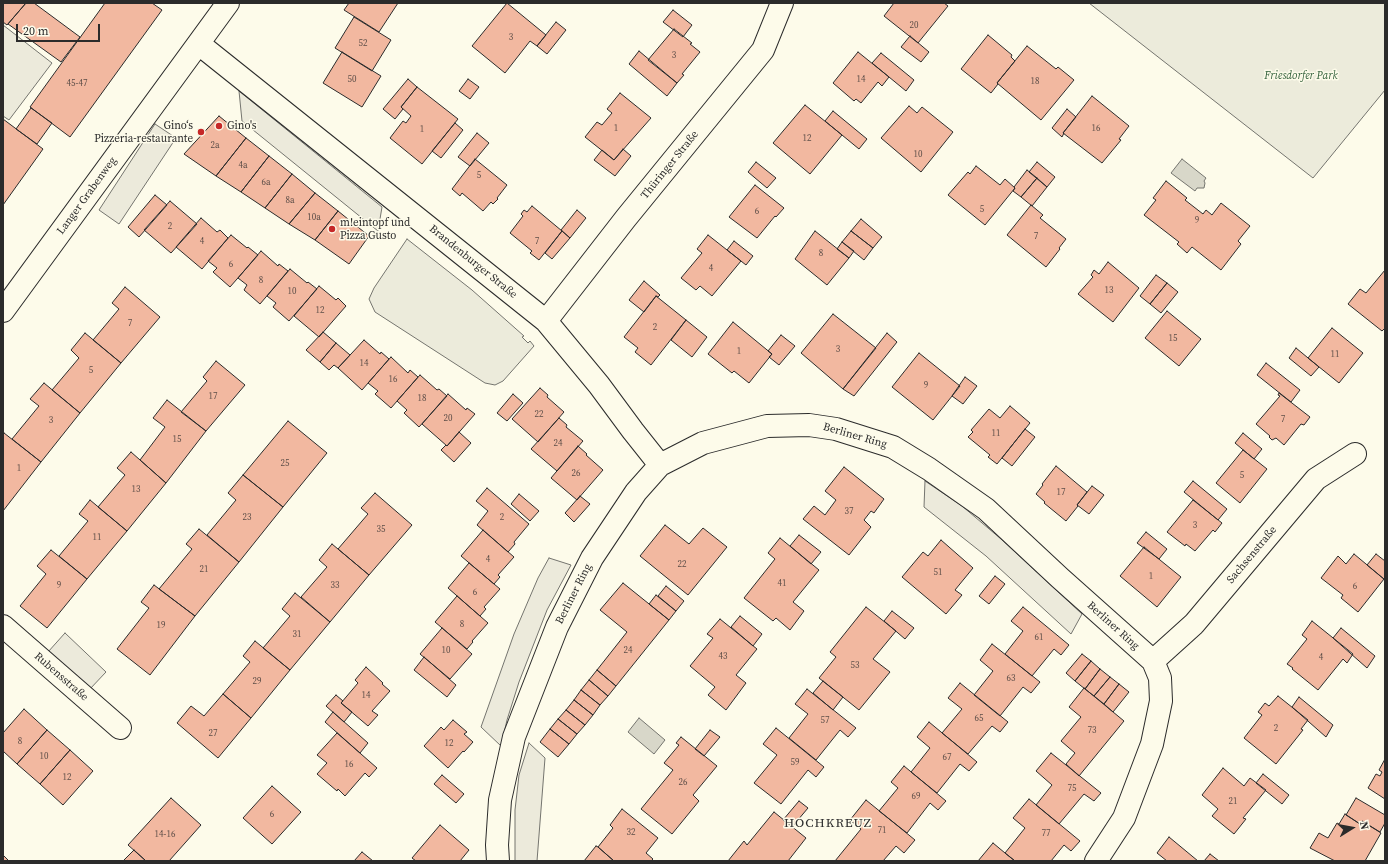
<!DOCTYPE html>
<meta charset="utf-8">
<style>
body{margin:0}
#map{position:relative;width:1388px;height:864px;overflow:hidden;background:#fdfbea;font-family:"Source Serif 4",serif}
canvas{display:block}
.frame{position:absolute;inset:0;border:4px solid #2b2b2b;pointer-events:none}
.north{position:absolute;left:1332px;top:808px;width:40px;height:40px;-webkit-text-stroke:3px #fdfbea;paint-order:stroke;rotate:79deg;font-size:11px;font-weight:700;line-height:16px;text-align:center;color:#2b2b2b}
.north::after{content:'';display:block;margin:auto;width:14px;height:18px;background:#2b2b2b;clip-path:polygon(50% 0,100% 100%,50% 72%,0 100%)}
.scale{position:absolute;left:16px;top:24px;width:84px;height:18px;box-sizing:border-box;border:2px solid #2b2b2b;border-top:0;padding-left:5px;font-size:12px;line-height:14px;white-space:nowrap;color:#2b2b2b;-webkit-text-stroke:3px #fdfbea;paint-order:stroke}
</style>
<div id="map">
<canvas width="1388" height="864"></canvas>
<div class="frame"></div>
<div class="north">N</div>
<div class="scale">20 m</div>
</div>
<script>
const ctx = document.querySelector('canvas').getContext('2d');
ctx.lineJoin = 'round';
function fillPath(path, color) { ctx.fillStyle = color; ctx.fill(path, 'evenodd'); }
const poly = rows => new Path2D(rows.map(r => 'M' + r).join(''));
function trace(path, color, width, dash) { ctx.strokeStyle = color; ctx.lineWidth = width; ctx.lineCap = dash ? 'butt' : 'round'; ctx.setLineDash(dash || []); ctx.stroke(path); }
function label(font, color, halo, rows, align = 'center') {
  ctx.font = font + ' "Source Serif 4",serif'; ctx.lineWidth = 3; ctx.setLineDash([]); ctx.textBaseline = 'middle'; ctx.strokeStyle = halo; ctx.fillStyle = color; for (const [text, x, y, turn = 0] of rows) {
    ctx.save(); ctx.translate(x, y); ctx.rotate((+turn || 0) * Math.PI / 180); ctx.textAlign = isNaN(turn) ? turn : align; if (halo) ctx.strokeText(text, 0, 0); ctx.fillText(text, 0, 0); ctx.restore();
  }
}
const green = poly([
 [1089,3,1385,3,1385,90,1313,178,1089,3],
 [407,239,472,290,524,336,522,337,528,343,530,341,534,346,503,381,495,385,485,383,375,312,369,299,374,288,407,239]
]);
const parking = poly([
 [3,25,52,63,9,120,3,116,3,25],
 [239,91,382,207,378,231,242,121,239,91],
 [155,124,176,138,119,224,99,210,155,124],
 [925,481,962,506,1001,539,1082,614,1071,634,986,556,924,507,925,481],
 [549,558,571,565,547,610,519,682,507,720,501,746,481,727,514,634,538,578,549,558],
 [65,633,106,672,89,690,48,652,65,633],
 [529,743,545,758,537,861,515,861,515,810,519,775,529,743]
]);
const water = poly([
 [1182,159,1206,178,1204,181,1205,183,1204,188,1197,188,1195,191,1171,173,1182,159],
 [639,718,665,740,654,754,628,732,639,718]
]);
const building = poly([
 [3,3,26,3,7,25,3,22,3,3],
 [26,3,34,3,80,37,61,62,8,24,26,3],
 [105,3,152,3,162,10,70,137,30,107,105,3],
 [349,3,398,3,379,32,344,10,349,3],
 [507,3,546,35,537,46,530,41,505,73,472,46,507,3],
 [894,3,944,3,948,6,918,43,884,16,894,3],
 [673,10,692,25,683,37,663,22,673,10],
 [354,17,391,40,372,71,335,48,354,17],
 [556,22,566,30,547,54,537,46,556,22],
 [674,29,692,43,690,44,700,52,682,74,684,75,677,83,648,60,674,29],
 [988,35,1012,55,1011,57,1015,61,997,83,998,84,991,93,961,69,988,35],
 [910,36,929,52,921,62,901,47,910,36],
 [1027,46,1056,69,1058,67,1074,80,1041,120,997,83,1027,46],
 [639,51,677,83,667,96,629,64,639,51],
 [342,52,381,76,362,107,323,83,342,52],
 [858,52,889,77,882,86,878,82,861,103,856,99,854,101,833,83,858,52],
 [881,53,914,80,906,91,872,63,881,53],
 [408,79,417,87,401,107,403,109,395,119,383,109,408,79],
 [468,79,479,87,470,99,459,91,468,79],
 [417,87,458,119,422,164,390,138,403,121,406,123,411,116,401,107,417,87],
 [620,93,651,118,614,160,585,137,597,122,602,125,612,113,607,109,620,93],
 [1092,96,1129,126,1119,139,1121,140,1102,163,1063,133,1092,96],
 [805,105,842,135,810,174,773,143,805,105],
 [909,106,917,113,922,107,953,132,921,172,881,138,909,106],
 [31,108,52,123,37,144,16,129,31,108],
 [1067,109,1076,117,1063,133,1064,133,1062,137,1052,128,1067,109],
 [833,111,867,139,859,149,825,121,833,111],
 [219,116,246,138,216,176,184,154,219,116],
 [3,119,43,149,3,205,3,119],
 [455,123,463,130,441,158,432,151,455,123],
 [477,133,489,143,470,166,458,157,477,133],
 [246,138,269,156,241,192,216,176,246,138],
 [623,149,631,156,615,176,594,160,602,150,614,160,623,149],
 [269,156,292,174,265,208,241,192,269,156],
 [475,159,507,185,497,198,498,199,493,204,491,202,483,211,462,193,460,196,452,189,475,159],
 [756,162,776,178,767,188,748,172,756,162],
 [1037,162,1055,177,1047,187,1029,172,1037,162],
 [976,166,1000,185,1005,179,1015,188,985,225,948,195,968,172,970,174,976,166],
 [1027,170,1037,178,1021,197,1013,191,1015,188,1014,187,1027,170],
 [292,174,315,193,289,224,265,208,292,174],
 [1037,178,1047,187,1032,206,1021,197,1037,178],
 [1166,181,1187,198,1185,200,1203,214,1206,210,1212,215,1221,203,1250,226,1238,241,1241,244,1221,270,1192,247,1187,253,1177,244,1179,242,1144,215,1156,200,1153,198,1166,181],
 [755,185,784,208,776,217,775,216,757,238,729,217,755,185],
 [315,193,338,211,315,240,289,224,315,193],
 [155,195,167,205,139,237,128,227,155,195],
 [170,201,197,224,171,253,144,230,170,201],
 [1031,205,1043,215,1040,218,1066,239,1059,248,1060,249,1046,267,1007,235,1031,205],
 [532,206,562,231,539,260,530,253,532,251,510,233,523,216,521,214,524,210,527,212,532,206],
 [577,210,586,218,570,238,561,230,577,210],
 [338,211,369,236,349,264,315,240,338,211],
 [201,218,217,232,220,230,228,238,202,269,176,247,201,218],
 [861,219,882,237,873,248,851,231,861,219],
 [562,231,570,238,552,259,545,253,562,231],
 [815,231,849,258,827,285,795,259,815,231],
 [851,231,873,248,864,260,842,242,851,231],
 [231,235,247,248,248,247,258,255,230,287,213,272,217,268,208,261,231,235],
 [708,235,741,261,712,296,700,286,696,290,681,278,702,253,697,249,708,235],
 [734,241,753,256,746,265,727,250,734,241],
 [842,242,854,251,849,258,837,249,842,242],
 [261,251,278,266,279,264,288,271,260,304,244,290,247,285,238,278,261,251],
 [1108,262,1139,288,1113,322,1078,294,1093,277,1091,275,1094,270,1099,274,1108,262],
 [290,269,307,283,308,282,317,289,289,321,273,307,276,303,267,296,290,269],
 [1385,270,1385,328,1382,331,1348,304,1360,289,1366,293,1385,270],
 [1156,275,1167,283,1150,304,1140,296,1156,275],
 [644,281,660,295,658,297,656,296,644,312,629,300,644,281],
 [1167,283,1178,292,1161,313,1150,304,1167,283],
 [319,286,336,300,338,298,346,306,319,337,294,316,319,286],
 [125,287,160,317,121,363,93,340,119,309,112,303,125,287],
 [656,296,686,320,651,365,635,352,638,348,624,337,656,296],
 [1167,311,1201,339,1179,366,1145,338,1167,311],
 [833,314,876,348,843,389,801,353,833,314],
 [686,320,707,337,692,357,671,340,686,320],
 [733,322,772,354,749,383,734,371,732,373,708,354,733,322],
 [1332,328,1363,353,1339,383,1308,358,1332,328],
 [323,332,336,343,320,362,306,350,323,332],
 [85,333,121,363,80,413,52,390,79,358,71,350,85,333],
 [887,333,897,342,854,396,843,389,887,333],
 [781,335,795,346,779,365,769,357,772,354,768,351,781,335],
 [364,340,380,354,381,352,389,359,362,390,338,368,364,340],
 [336,343,350,355,338,368,334,365,329,370,320,362,336,343],
 [1296,348,1319,367,1311,376,1289,358,1296,348],
 [919,353,960,386,933,420,892,387,919,353],
 [391,357,408,373,410,370,418,377,391,408,375,394,378,391,368,383,391,357],
 [216,361,245,385,206,431,181,412,207,381,203,377,216,361],
 [1266,363,1300,390,1291,402,1257,375,1266,363],
 [420,375,437,390,439,389,447,396,419,427,404,413,407,410,397,401,420,375],
 [965,377,977,386,963,404,952,396,965,377],
 [44,383,80,413,41,462,12,439,39,406,30,399,44,383],
 [540,388,548,395,547,397,564,412,538,442,512,419,540,388],
 [1279,393,1310,417,1304,425,1301,424,1284,445,1276,438,1272,440,1269,437,1270,436,1256,424,1280,396,1278,395,1279,393],
 [448,394,466,410,467,408,475,414,447,446,422,424,448,394],
 [513,394,523,403,507,421,497,413,513,394],
 [167,400,206,431,166,483,140,460,165,427,153,418,167,400],
 [1010,406,1030,423,997,464,988,457,990,455,968,437,973,432,971,430,989,409,1000,418,1010,406],
 [559,418,567,425,566,427,583,441,557,471,531,449,559,418],
 [288,421,327,453,283,507,243,475,288,421],
 [1025,429,1035,437,1012,466,1002,458,1025,429],
 [459,432,471,443,454,462,441,450,446,445,447,446,459,432],
 [4,433,41,462,3,511,3,435,4,433],
 [1243,433,1262,449,1254,459,1235,443,1243,433],
 [578,446,587,454,586,455,603,470,577,500,551,478,578,446],
 [1243,450,1267,469,1240,503,1216,483,1243,450],
 [131,452,166,483,127,531,98,507,125,475,117,468,131,452],
 [1056,466,1087,492,1077,505,1078,506,1066,521,1044,503,1045,502,1036,494,1043,485,1042,484,1056,466],
 [844,467,884,499,874,513,871,511,864,520,871,527,849,555,803,519,814,506,825,515,836,500,825,491,844,467],
 [243,475,283,507,239,562,207,535,236,500,228,493,243,475],
 [1193,481,1227,509,1218,520,1184,492,1193,481],
 [1092,486,1104,495,1089,514,1077,505,1092,486],
 [487,488,529,524,514,542,515,544,508,552,477,525,488,511,476,501,487,488],
 [375,493,412,525,369,575,338,549,368,514,361,508,375,493],
 [519,494,539,511,530,521,511,504,519,494],
 [580,496,590,504,574,522,565,513,580,496],
 [90,500,127,531,87,579,59,556,88,521,79,514,90,500],
 [1193,500,1222,523,1215,532,1213,530,1195,551,1186,544,1185,546,1167,532,1193,500],
 [665,525,689,544,703,528,727,547,688,595,640,556,665,525],
 [199,529,239,562,195,616,159,589,192,549,186,544,199,529],
 [483,530,514,557,498,575,500,577,494,584,461,556,483,530],
 [1146,532,1167,549,1159,559,1137,543,1146,532],
 [799,535,821,552,811,564,790,546,799,535],
 [780,538,819,570,793,602,804,611,790,630,776,618,773,621,744,598,775,559,768,553,780,538],
 [941,540,973,568,955,590,962,595,946,614,902,577,923,552,928,556,941,540],
 [332,544,369,575,330,622,301,597,327,567,319,560,332,544],
 [1144,547,1181,577,1157,607,1120,576,1144,547],
 [51,550,87,579,47,628,20,606,46,574,37,566,51,550],
 [1354,554,1384,579,1358,612,1341,598,1343,595,1321,578,1338,556,1346,564,1354,554],
 [1376,554,1385,561,1385,580,1367,565,1376,554],
 [469,563,500,589,484,607,486,609,480,616,448,588,469,563],
 [995,576,1005,584,989,604,979,596,995,576],
 [623,583,669,620,616,686,597,670,627,632,600,610,623,583],
 [154,585,195,616,150,675,117,649,149,608,141,602,154,585],
 [666,586,684,601,676,611,658,596,666,586],
 [295,593,330,622,290,670,263,648,290,616,282,609,295,593],
 [656,595,676,611,669,620,649,604,656,595],
 [457,596,488,623,472,641,473,642,467,649,435,622,457,596],
 [866,607,896,631,873,659,890,672,859,710,819,678,836,657,830,652,866,607],
 [1023,607,1069,645,1061,655,1054,649,1032,676,1005,654,1023,631,1011,621,1023,607],
 [892,611,914,628,905,639,884,621,892,611],
 [740,616,762,634,753,646,731,627,740,616],
 [720,619,757,649,736,675,746,683,726,710,708,695,715,687,690,666,713,638,707,634,720,619],
 [1312,621,1353,654,1347,663,1343,659,1318,690,1292,669,1293,668,1287,664,1307,639,1302,635,1312,621],
 [442,628,472,654,450,679,420,654,442,628],
 [1341,628,1375,656,1367,668,1333,638,1341,628],
 [255,641,290,670,251,718,223,694,250,662,243,656,255,641],
 [992,644,1040,682,1031,693,1023,687,1000,716,974,695,993,671,980,660,992,644],
 [1082,654,1091,661,1075,681,1066,673,1082,654],
 [424,657,456,685,447,697,414,670,424,657],
 [1091,661,1100,669,1085,689,1075,681,1091,661],
 [366,667,383,683,382,684,390,691,372,711,378,715,368,726,341,703,358,683,355,680,366,667],
 [1100,669,1110,677,1094,696,1085,689,1100,669],
 [597,670,616,686,608,696,589,680,597,670],
 [1110,677,1119,684,1104,704,1094,696,1110,677],
 [589,680,608,696,600,705,581,690,589,680],
 [823,681,843,697,833,710,813,693,823,681],
 [960,683,1008,722,1000,732,992,726,968,754,942,733,962,709,948,698,960,683],
 [1119,684,1129,692,1113,712,1104,704,1119,684],
 [1084,688,1124,721,1079,776,1066,764,1075,753,1061,741,1081,717,1069,707,1084,688],
 [807,689,856,728,848,737,840,730,816,760,789,738,808,714,795,704,807,689],
 [581,690,600,705,593,715,574,700,581,690],
 [223,694,251,718,218,758,177,723,191,706,204,716,223,694],
 [336,695,343,701,341,703,352,712,344,722,326,706,336,695],
 [1278,696,1308,720,1301,729,1303,730,1276,764,1244,738,1262,715,1258,712,1265,703,1269,706,1278,696],
 [1299,697,1333,725,1326,737,1292,707,1299,697],
 [574,700,593,715,585,725,566,710,574,700],
 [24,709,47,730,17,764,3,751,3,733,24,709],
 [566,710,585,725,577,734,558,719,566,710],
 [333,712,368,743,360,753,325,722,333,712],
 [558,719,577,734,569,744,550,729,558,719],
 [453,720,467,732,464,734,473,742,464,752,463,751,448,768,424,746,441,727,444,730,453,720],
 [929,722,977,762,969,771,960,764,937,793,911,772,930,748,917,737,929,722],
 [776,728,824,767,816,777,808,770,781,804,754,783,777,755,763,744,776,728],
 [550,729,569,744,558,757,540,742,550,729],
 [47,730,70,750,40,784,17,764,47,730],
 [710,730,720,737,704,756,695,749,710,730],
 [337,733,377,768,369,777,365,773,345,796,338,789,337,791,317,774,327,763,317,755,337,733],
 [681,737,717,766,693,795,699,801,672,834,641,809,673,770,664,763,679,745,676,743,681,737],
 [70,750,93,771,63,805,40,784,70,750],
 [1051,753,1101,793,1094,801,1084,794,1059,824,1036,805,1052,785,1036,771,1051,753],
 [1385,759,1385,799,1368,788,1376,774,1380,776,1382,772,1379,770,1385,759],
 [904,766,946,801,938,810,930,803,907,833,879,811,898,788,891,782,904,766],
 [1223,768,1244,786,1250,778,1266,790,1243,818,1246,819,1234,834,1212,816,1218,809,1202,795,1223,768],
 [1263,774,1289,795,1282,804,1256,783,1263,774],
 [442,775,464,794,456,803,434,784,442,775],
 [272,786,301,812,272,844,243,818,272,786],
 [171,798,201,825,169,861,146,861,128,845,171,798],
 [1356,798,1385,815,1385,823,1380,832,1362,821,1360,824,1346,815,1356,798],
 [1029,799,1080,841,1071,851,1064,845,1051,861,1015,861,1005,853,1025,828,1013,818,1029,799],
 [866,800,915,840,904,853,896,846,883,861,835,861,861,829,850,820,866,800],
 [799,801,808,808,792,827,783,820,799,801],
 [622,809,658,838,646,853,653,859,651,861,614,861,598,847,613,828,610,825,622,809],
 [774,812,806,838,788,861,728,861,744,841,747,845,774,812],
 [1345,814,1360,824,1362,821,1381,833,1365,861,1335,861,1310,848,1319,833,1328,838,1337,823,1339,824,1345,814],
 [440,825,469,850,460,861,416,861,412,858,440,825],
 [1169,837,1198,861,1167,861,1157,853,1169,837],
 [993,843,1005,853,1015,861,978,861,993,843],
 [596,846,598,847,614,861,584,861,596,846],
 [134,850,146,861,123,861,134,850],
 [362,852,373,861,354,861,362,852],
 [1210,854,1219,861,1204,861,1210,854],
 [3,855,9,861,3,861,3,855]
]);
const street = poly([
 [199,44,546,321,599,385,633,431,660,465],
 [3,311,228,3],
 [546,321,626,218,763,50,782,3],
 [3,626,120,728],
 [1153,661,1194,624,1316,479,1355,454],
 [498,861,497,845,500,800,514,737,557,627,592,558,636,492,660,465,703,443,767,426,809,425,836,429,893,447,929,469,986,509,1060,578,1153,661,1160,678,1161,701,1152,744,1124,818,1096,861]
]);
const markers = [
 [219,126,4,"#c62828"],
 [201,132,4,"#c62828"],
 [332,229,4,"#c62828"]
];
const numberNames = [
 ["20",914,26],
 ["3",511,38],
 ["52",363,44],
 ["3",674,56],
 ["50",352,80],
 ["14",861,80],
 ["18",1035,82],
 ["45-47",77,84],
 ["1",616,129],
 ["16",1096,129],
 ["1",422,130],
 ["12",807,139],
 ["2a",215,146],
 ["10",918,155],
 ["4a",243,166],
 ["5",479,176],
 ["6a",266,183],
 ["8a",290,201],
 ["5",982,210],
 ["6",757,212],
 ["10a",314,218],
 ["9",1197,221],
 ["2",170,227],
 ["7",1036,237],
 ["4",202,242],
 ["7",537,242],
 ["8",821,254],
 ["6",231,265],
 ["4",711,269],
 ["8",261,281],
 ["13",1109,291],
 ["10",292,292],
 ["12",320,311],
 ["7",130,324],
 ["2",655,328],
 ["15",1173,339],
 ["3",838,350],
 ["1",739,352],
 ["11",1335,355],
 ["14",364,364],
 ["5",91,371],
 ["16",393,380],
 ["9",926,386],
 ["17",213,397],
 ["18",422,399],
 ["22",539,415],
 ["20",448,419],
 ["7",1283,420],
 ["3",51,421],
 ["11",996,434],
 ["15",177,440],
 ["24",558,444],
 ["25",285,464],
 ["1",19,469],
 ["26",576,474],
 ["5",1242,476],
 ["13",136,490],
 ["17",1061,493],
 ["37",849,512],
 ["23",247,518],
 ["2",502,518],
 ["3",1195,526],
 ["35",381,530],
 ["11",97,538],
 ["4",488,560],
 ["22",682,565],
 ["21",204,570],
 ["51",938,573],
 ["1",1151,577],
 ["41",782,584],
 ["9",59,586],
 ["33",335,586],
 ["6",1355,587],
 ["6",475,593],
 ["8",462,625],
 ["19",161,626],
 ["31",297,635],
 ["61",1039,638],
 ["10",446,651],
 ["24",628,651],
 ["43",723,657],
 ["4",1321,658],
 ["53",855,666],
 ["63",1011,679],
 ["29",257,682],
 ["14",366,696],
 ["65",979,719],
 ["57",825,721],
 ["2",1276,729],
 ["73",1092,731],
 ["27",213,734],
 ["8",20,742],
 ["12",449,744],
 ["10",44,757],
 ["67",947,758],
 ["59",795,763],
 ["16",349,765],
 ["12",67,778],
 ["26",683,783],
 ["75",1072,789],
 ["69",916,797],
 ["21",1233,802],
 ["6",272,815],
 ["71",882,831],
 ["32",631,833],
 ["77",1046,834],
 ["14-16",165,835]
];
const parkNames = [
 ["Friesdorfer Park",1301,76]
];
const poiNames = [
 ["Gino‘s",193,126,"right"],
 ["Pizzeria-restaurante",193,139,"right"],
 ["Gino's",227,126],
 ["m!eintopf und",340,223],
 ["Pizza Gusto",340,236]
];
const streetNames = [
 ["Thüringer Straße",670,165,-51],
 ["Langer Grabenweg",87,196,-54],
 ["Brandenburger Straße",473,262,39],
 ["Berliner Ring",855,436,16],
 ["Sachsenstraße",1252,555,-50],
 ["Berliner Ring",574,594,-63],
 ["Berliner Ring",1113,626,42],
 ["Rubensstraße",61,677,41]
];
const quarterNames = [
 ["HOCHKREUZ",828,824]
];
fillPath(green, '#ecebdb');
trace(green, '#74746e', 1);
fillPath(parking, '#eceadb');
trace(parking, '#74746e', 1);
fillPath(water, '#d8d7c9');
trace(water, '#74746e', 1);
fillPath(building, '#f2b8a0');
trace(building, '#2b2b2b', 1);
trace(street, '#2b2b2b', 24);
trace(street, '#fdfbea', 22);
for (const [x, y, r, color] of markers) { const dot = new Path2D(); dot.arc(x, y, r, 0, 2 * Math.PI); ctx.fillStyle = color; ctx.fill(dot); trace(dot, '#fdfbea', 1.5); }
label('9px', '#5d4e48', null, numberNames);
label('italic 11px', '#34623c', '#fdfbea', parkNames);
label('11px', '#2b2b2b', '#fdfbea', poiNames, 'left');
label('11px', '#2b2b2b', '#fdfbea', streetNames);
ctx.letterSpacing = '1px';
label('13px', '#2b2b2b', '#fdfbea', quarterNames);
ctx.letterSpacing = '0px';
</script>
